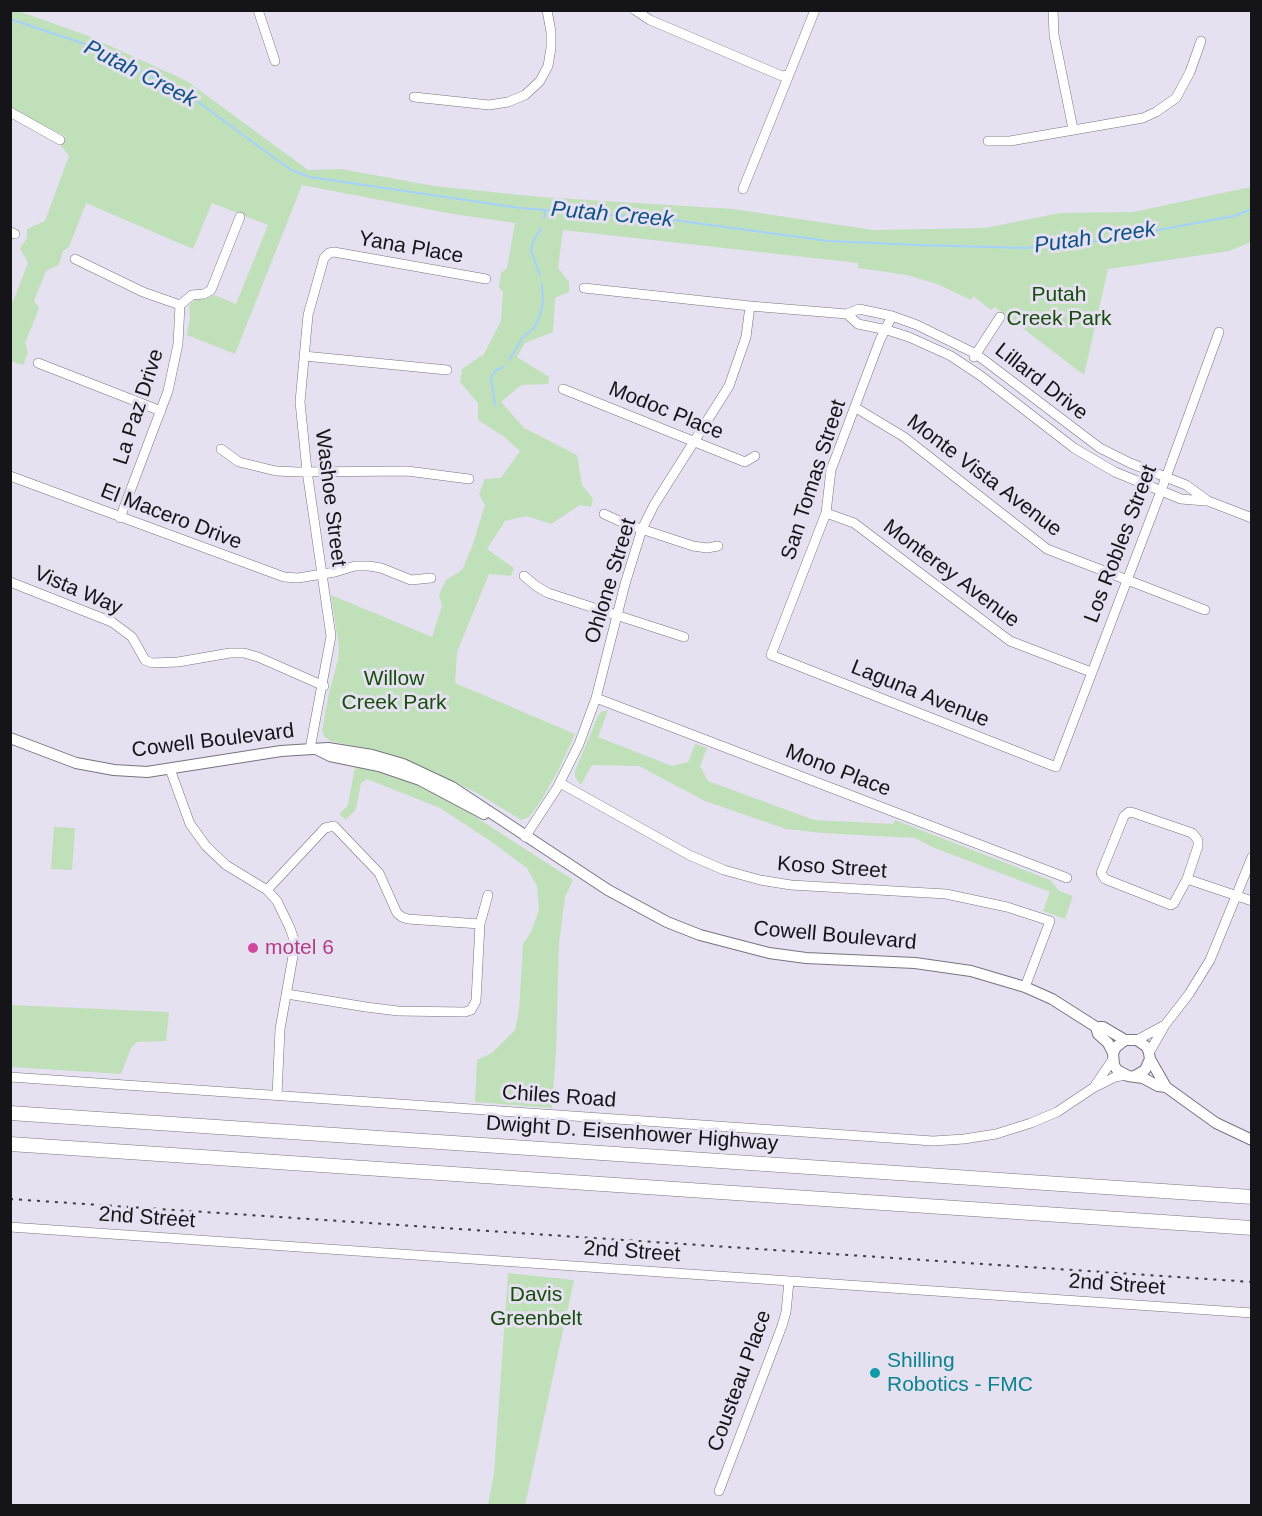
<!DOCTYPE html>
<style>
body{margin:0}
#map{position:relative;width:1262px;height:1516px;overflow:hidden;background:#e5e1f0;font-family:Arial,sans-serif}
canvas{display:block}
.frame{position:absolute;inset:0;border:12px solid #151419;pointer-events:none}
</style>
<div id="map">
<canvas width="1262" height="1516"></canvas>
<div class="frame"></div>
</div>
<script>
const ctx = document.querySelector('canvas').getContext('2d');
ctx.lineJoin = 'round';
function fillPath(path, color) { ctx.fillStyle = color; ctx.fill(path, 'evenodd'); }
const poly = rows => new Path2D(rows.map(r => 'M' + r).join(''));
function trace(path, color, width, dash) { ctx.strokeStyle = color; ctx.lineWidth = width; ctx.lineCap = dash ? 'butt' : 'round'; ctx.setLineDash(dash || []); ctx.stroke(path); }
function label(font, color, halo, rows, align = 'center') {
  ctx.font = font + ' Arial,sans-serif'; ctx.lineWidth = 6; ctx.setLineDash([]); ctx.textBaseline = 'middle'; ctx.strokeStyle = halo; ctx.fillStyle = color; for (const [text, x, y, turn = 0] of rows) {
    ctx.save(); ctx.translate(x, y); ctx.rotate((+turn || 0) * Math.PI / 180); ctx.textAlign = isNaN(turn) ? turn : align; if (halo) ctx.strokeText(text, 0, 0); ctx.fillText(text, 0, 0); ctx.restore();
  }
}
const green = poly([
 [11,11,18,11,86,35,187,81,308,170,341,169,434,186,541,197,733,209,873,230,985,228,1060,213,1133,212,1251,187,1251,242,1229,251,1108,269,1084,375,995,307,991,310,973,296,971,300,937,284,907,275,858,268,858,263,563,230,558,268,569,282,569,292,555,298,553,332,525,343,517,357,549,377,548,384,521,385,501,402,524,428,577,455,582,485,593,499,591,507,580,505,551,524,526,516,505,521,487,549,514,568,511,576,489,574,457,652,455,683,575,734,558,771,539,804,529,817,521,820,477,793,426,768,378,751,330,741,324,736,322,731,329,693,338,660,339,647,331,595,432,637,442,606,439,595,446,580,462,570,472,547,485,505,479,494,485,479,501,478,520,451,503,436,478,420,478,403,460,382,462,369,484,354,501,321,503,292,499,287,501,273,507,268,515,223,453,214,302,185,235,354,187,335,190,317,189,306,195,300,205,299,214,295,236,304,268,225,212,203,193,249,86,203,69,247,63,251,59,265,46,271,34,301,39,308,25,343,28,352,23,365,11,361,10,309,28,263,20,248,27,238,27,229,45,221,69,156,61,146,65,136,11,109],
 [608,710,598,737,672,766,688,762,695,744,707,748,700,766,708,781,814,820,893,824,895,820,1050,880,1059,891,1073,896,1065,919,1043,911,1050,892,932,847,915,838,822,833,786,829,705,801,639,766,592,765,581,785,575,777,575,771,598,716,601,712],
 [355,767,371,769,402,779,445,797,573,880,565,897,559,943,556,1052,552,1108,475,1102,477,1060,492,1053,515,1030,519,1011,523,944,531,932,539,910,537,886,527,868,489,840,440,808,367,779,361,783,356,809,346,820,339,814,348,805],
 [54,827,75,828,72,870,51,869],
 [11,1005,169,1012,166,1041,137,1042,131,1048,121,1074,11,1067],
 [508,1273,574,1280,525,1505,488,1505,494,1474]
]);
const stream = poly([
 [10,19,88,45,190,96,291,170,310,177,520,208,674,220,828,241,918,245,1025,248,1099,241,1234,216,1252,209],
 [544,218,545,210],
 [540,275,531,251,533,242,541,228],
 [509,360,523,337,534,328,540,315,543,303,542,284],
 [495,405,491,377,495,371,503,367]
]);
const minor = poly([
 [258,10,275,61],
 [635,10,650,20,782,76,789,75],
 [1053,10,1054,35,1073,129],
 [414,97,489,105,508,102,525,95,540,81,548,66,551,48,551,32,547,10],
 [10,112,60,140],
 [988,141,1010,141,1143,118,1156,112,1176,98,1190,72,1201,41],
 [743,189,815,10],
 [10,232,15,234],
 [75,259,143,292,180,305],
 [584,288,750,306,847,314,859,309,892,316,917,325,976,354,1100,448,1130,463,1186,485,1208,501,1252,518],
 [180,305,192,295,204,294,211,290,240,217],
 [847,314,858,324,887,330,909,337,951,356,981,376,1074,448,1115,472,1181,499,1205,501],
 [892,316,880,340,831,470,826,513,771,655,1056,767,1161,491,1219,332],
 [304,356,447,370],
 [974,357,1000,317],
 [38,363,161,411],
 [563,389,745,462,755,456],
 [856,408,904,437,1047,549,1205,610],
 [221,449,239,462,276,471,298,472,407,471,469,479],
 [10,476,284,577,298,578,335,572,355,566,369,566,381,568,411,580,431,578],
 [826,513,854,523,1010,641,1091,672],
 [604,514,626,524,693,546,707,548,718,546],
 [120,518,168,391,178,344,180,305],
 [524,576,536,586,548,593,684,637],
 [10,582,112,622,132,637,145,660,152,663,178,662,230,653,244,653,258,657,324,686],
 [596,698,1067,878],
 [310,749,331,636,307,471,300,402,308,315,324,258,329,253,334,252,486,279],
 [170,769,190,824,206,846,226,865,267,890,277,901,290,928,294,940,293,956,280,1029,277,1095],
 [560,783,689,855,724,870,760,880,791,885,946,894,1007,907,1050,921,1025,987],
 [525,837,557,788,579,744,596,698,625,584,642,529,654,505,729,386,746,337,750,306],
 [1187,879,1174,903,1171,905,1105,879,1101,873,1124,816,1129,812,1134,813,1192,833,1198,840,1198,846,1187,879,1252,901],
 [267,890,325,828,334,826,379,873,397,913,402,917,408,919,480,924],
 [287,994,366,1007,398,1011,465,1012,471,1010,476,1001,480,924,488,895],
 [1137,1040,1165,1025],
 [1149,1053,1165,1025,1189,994,1210,960,1252,857],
 [10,1077,933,1141,964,1139,996,1134,1031,1123,1057,1112,1093,1088,1115,1077,1126,1075],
 [1094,1087,1113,1059],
 [10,1227,1252,1313],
 [719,1491,782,1326,786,1312,789,1281]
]);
const major = poly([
 [10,738,76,763,114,770,147,772,281,751,328,748,372,755,403,764,452,787,608,890,667,922,700,935,769,953,806,958,915,963,971,971,1025,987,1052,999,1096,1027,1103,1027,1125,1040],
 [318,750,330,756,379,766,420,780,484,814],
 [1096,1027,1098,1034,1108,1043,1113,1053],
 [1150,1059,1166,1087],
 [1135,1076,1145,1070,1150,1059,1149,1053,1147,1047,1137,1040,1125,1040,1116,1047,1113,1053,1114,1065,1117,1070,1128,1076,1143,1078,1158,1086,1166,1087,1216,1123,1252,1140]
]);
const highway = poly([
 [10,1113,1252,1197],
 [10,1144,1252,1228]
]);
const rail = poly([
 [10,1199,1252,1282]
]);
const markers = [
 [253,948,6,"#d1479c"],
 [875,1373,6,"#0f9aa8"]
];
const streetNames = [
 ["Yana Place",411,248,10],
 ["Lillard Drive",1041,382,38],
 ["La Paz Drive",139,407,-72],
 ["Modoc Place",666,411,22],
 ["Monte Vista Avenue",984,476,37],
 ["San Tomas Street",814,480,-72],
 ["Washoe Street",330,498,83],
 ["El Macero Drive",171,517,21],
 ["Los Robles Street",1121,544,-69],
 ["Monterey Avenue",951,574,37],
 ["Ohlone Street",611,581,-73],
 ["Vista Way",78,591,23],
 ["Laguna Avenue",920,694,22],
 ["Cowell Boulevard",213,741,-7],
 ["Mono Place",838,771,21],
 ["Koso Street",832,868,4],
 ["Cowell Boulevard",835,936,5],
 ["Chiles Road",559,1097,4],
 ["Dwight D. Eisenhower Highway",632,1134,4],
 ["2nd Street",147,1218,4],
 ["2nd Street",632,1252,4],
 ["2nd Street",1117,1285,4],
 ["Cousteau Place",740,1381,-70]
];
const parkNames = [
 ["Putah",1059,295],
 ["Creek Park",1059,319],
 ["Willow",394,679],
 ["Creek Park",394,703],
 ["Davis",536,1295],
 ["Greenbelt",536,1319]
];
const hotelNames = [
 ["motel 6",265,948]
];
const cultureNames = [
 ["Shilling",887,1361],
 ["Robotics - FMC",887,1385]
];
const waterNames = [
 ["Putah Creek",140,74,27],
 ["Putah Creek",612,215,5],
 ["Putah Creek",1095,238,-8]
];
fillPath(green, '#c0e0ba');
trace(stream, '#a4d1fe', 2);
trace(minor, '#777481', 10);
trace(major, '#777481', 12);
trace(highway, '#777481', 15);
trace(minor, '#fff', 9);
trace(major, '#fff', 10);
trace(highway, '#fff', 14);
trace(rail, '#3d3b42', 2, [3, 6]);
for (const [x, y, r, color] of markers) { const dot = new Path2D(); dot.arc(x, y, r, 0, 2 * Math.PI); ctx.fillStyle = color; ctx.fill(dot); trace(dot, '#e5e1f0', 2); }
label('21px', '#151419', '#e5e1f0', streetNames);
label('21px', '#184d0c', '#e5e1f0', parkNames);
label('21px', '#b23c85', '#e5e1f0', hotelNames, 'left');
label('21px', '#0d838f', '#e5e1f0', cultureNames, 'left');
label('italic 22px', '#0d5187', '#e5e1f0', waterNames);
</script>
